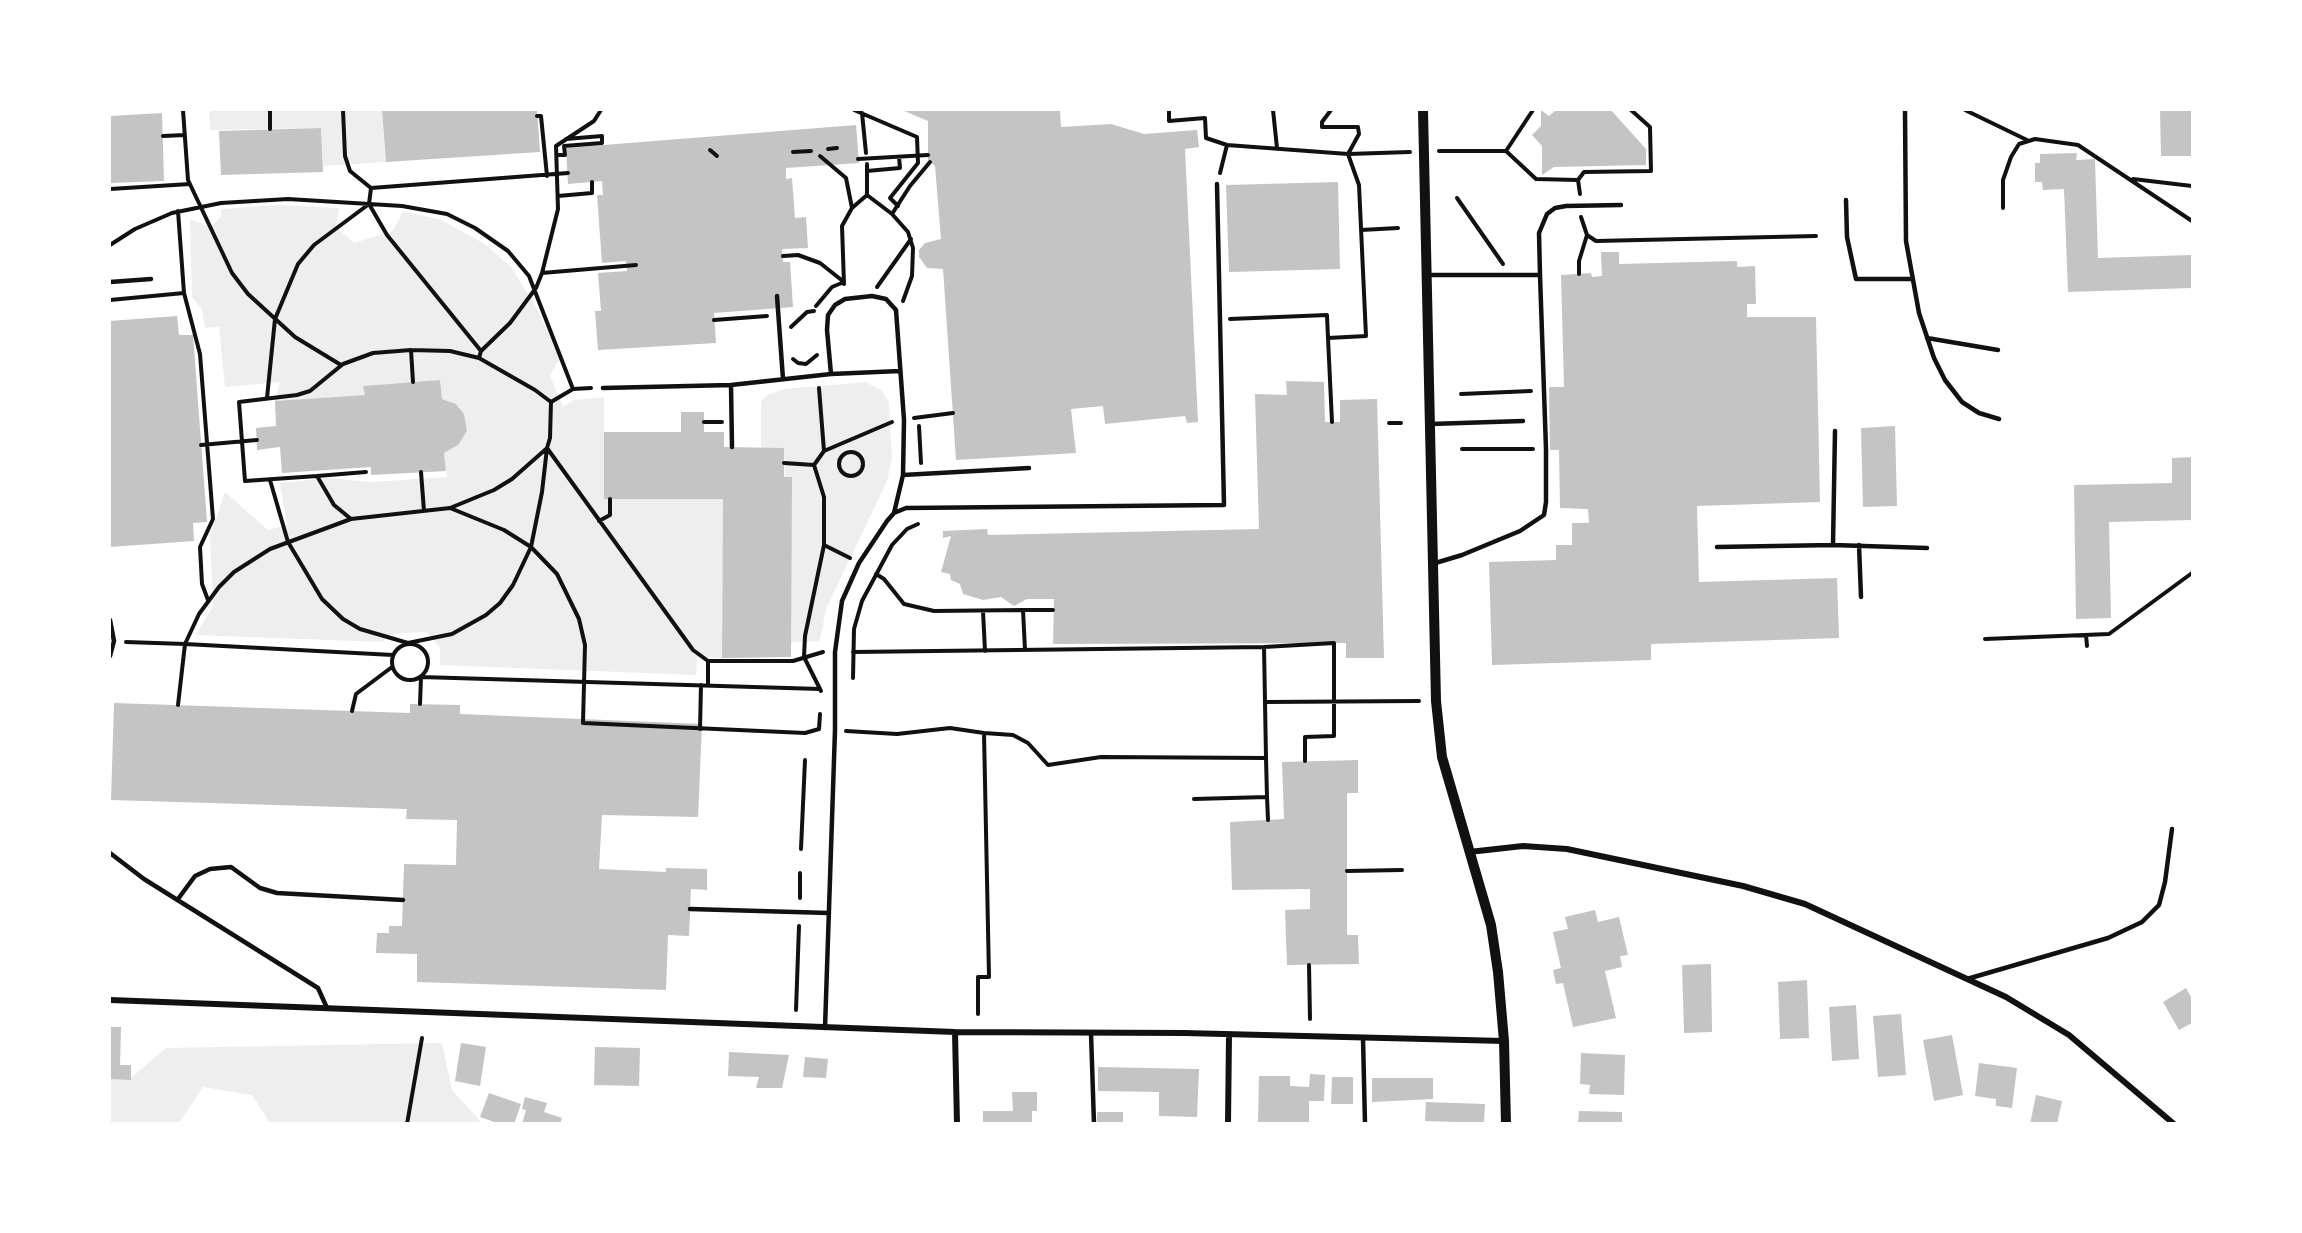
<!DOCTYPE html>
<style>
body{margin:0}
#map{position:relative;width:2302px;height:1233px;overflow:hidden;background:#fff;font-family:Roboto,sans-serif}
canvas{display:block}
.frame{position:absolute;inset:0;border:111px solid #fff;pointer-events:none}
</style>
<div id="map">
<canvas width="2302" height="1233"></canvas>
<div class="frame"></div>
</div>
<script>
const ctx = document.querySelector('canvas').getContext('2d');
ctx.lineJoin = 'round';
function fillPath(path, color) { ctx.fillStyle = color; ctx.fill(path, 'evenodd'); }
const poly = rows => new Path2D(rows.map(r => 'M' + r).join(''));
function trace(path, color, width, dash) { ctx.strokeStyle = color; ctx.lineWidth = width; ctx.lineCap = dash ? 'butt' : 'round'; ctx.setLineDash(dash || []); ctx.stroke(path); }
const green = poly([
 [214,110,382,110,386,162,323,166,321,128,210,130,209,112],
 [278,205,339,208,336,227,354,243,393,231,403,211,441,220,485,244,511,267,539,312,559,359,550,376,563,407,574,400,604,397,604,499,723,499,722,658,697,657,696,675,440,665,440,648,427,632,400,633,385,637,383,642,196,635,213,606,210,535,225,492,268,530,287,525,280,483,328,478,372,482,447,477,444,453,458,445,467,431,464,414,456,404,442,399,440,380,364,386,365,395,275,401,280,382,225,387,219,327,205,328,202,310,192,297,190,219,205,225,214,224,221,217,221,209],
 [865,382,881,390,889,402,892,457,887,481,826,609,820,641,791,642,784,448,761,448,761,401,768,395,784,389],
 [442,1043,452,1090,482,1123,270,1123,252,1095,203,1087,179,1123,110,1124,110,1075,132,1077,166,1048]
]);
const building = poly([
 [382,110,537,110,540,152,386,162],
 [902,110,1060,110,1061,127,1111,124,1144,134,1197,130,1199,147,1185,149,1198,422,1187,423,1185,416,1105,424,1103,406,1071,409,1076,453,956,460,943,269,927,268,919,257,919,250,925,243,941,239,935,166,928,160,928,121],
 [1541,110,1549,116,1556,110,1611,110,1646,149,1646,165,1554,167,1542,175,1542,146,1532,135,1541,126],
 [2160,110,2192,110,2192,156,2161,156],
 [162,113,164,181,110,183,110,116],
 [856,125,859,163,786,168,786,179,792,178,795,218,806,217,808,248,782,249,783,262,790,262,793,307,714,313,716,343,598,350,595,311,601,311,598,273,627,271,626,261,602,263,597,195,603,195,602,181,568,184,566,148],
 [321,128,323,172,221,175,219,131],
 [2077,153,2076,160,2095,159,2098,258,2192,255,2192,288,2068,292,2064,189,2043,190,2042,182,2035,182,2035,163,2040,163,2040,154],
 [1338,182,1340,269,1229,272,1226,185],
 [1601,252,1619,252,1619,264,1737,261,1737,267,1755,266,1756,304,1747,304,1747,317,1816,317,1820,502,1697,506,1699,582,1837,578,1839,638,1651,644,1651,660,1492,665,1489,562,1556,560,1556,545,1572,545,1572,523,1589,523,1588,509,1560,508,1559,450,1550,450,1549,387,1564,387,1561,275,1591,273,1592,277,1602,276],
 [177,316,179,335,193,335,207,522,193,523,194,541,110,547,110,321],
 [440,380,442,399,456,404,464,414,467,431,458,445,444,453,446,471,371,475,371,467,282,473,280,447,257,450,256,428,276,426,275,401,365,395,363,386],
 [1286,381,1324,382,1325,422,1340,422,1340,400,1377,399,1384,658,1346,658,1346,643,1053,644,1054,599,1027,599,1014,606,1001,597,983,600,963,594,960,584,951,580,950,574,941,572,951,536,943,538,943,531,987,529,988,535,1259,529,1255,394,1287,395],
 [681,412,704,412,704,432,724,432,724,447,784,448,784,477,792,477,791,657,722,658,723,499,604,499,604,432,681,432],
 [1895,426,1897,506,1863,507,1861,428],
 [2192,457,2192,520,2109,522,2111,618,2076,619,2074,485,2172,483,2172,458],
 [114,703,410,713,410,704,460,705,460,714,702,724,698,817,602,815,599,869,666,872,666,868,707,869,707,890,691,889,689,936,668,935,666,990,417,982,417,954,376,953,377,933,389,933,389,926,402,926,404,864,456,865,457,820,406,819,407,809,111,800],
 [1358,760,1358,793,1347,793,1347,935,1358,935,1359,964,1287,965,1285,910,1310,909,1310,889,1232,890,1230,822,1284,819,1282,762],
 [1595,910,1598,922,1619,917,1628,955,1620,956,1622,967,1605,971,1616,1018,1573,1027,1563,983,1556,984,1553,970,1561,968,1553,932,1568,929,1565,917],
 [1711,964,1712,1032,1684,1033,1682,965],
 [1807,980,1809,1038,1780,1039,1778,982],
 [2186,988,2192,999,2192,1023,2179,1030,2163,1002],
 [1856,1005,1859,1059,1832,1061,1829,1007],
 [1901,1014,1906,1075,1878,1077,1873,1016],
 [110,1027,121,1027,120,1065,131,1065,131,1080,110,1079],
 [1952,1035,1963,1095,1934,1101,1923,1040],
 [461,1043,486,1047,480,1086,455,1081],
 [595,1047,640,1048,639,1086,594,1085],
 [729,1052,789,1055,782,1088,756,1088,759,1077,728,1076],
 [1581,1053,1625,1055,1624,1095,1589,1094,1590,1085,1580,1084],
 [805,1057,828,1059,826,1078,803,1077],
 [1979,1063,2017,1068,2012,1108,1996,1106,1996,1099,1975,1096],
 [1098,1067,1199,1069,1197,1117,1159,1116,1159,1092,1098,1091],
 [1310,1074,1325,1075,1324,1101,1309,1101,1309,1124,1258,1123,1259,1076,1290,1076,1290,1086,1309,1087],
 [1332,1077,1353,1077,1353,1104,1331,1104],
 [1372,1078,1433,1078,1433,1099,1372,1102],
 [1012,1092,1037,1092,1037,1111,1032,1111,1032,1124,983,1124,983,1111,1013,1111],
 [489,1093,521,1104,514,1124,500,1124,480,1117],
 [2036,1095,2062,1101,2057,1124,2030,1124],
 [525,1097,547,1103,544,1112,562,1118,560,1124,522,1124,526,1110,522,1109],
 [1426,1102,1485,1104,1484,1123,1425,1121],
 [1579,1111,1622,1112,1622,1124,1578,1124],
 [1097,1112,1123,1112,1123,1124,1097,1124]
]);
const path = poly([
 [183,110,188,180,232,273,248,294,295,337,341,365],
 [270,110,270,129],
 [343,110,345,156,350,171,371,188,568,173],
 [854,110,917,137,918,163,890,198,898,206],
 [1169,110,1169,121,1205,118,1206,138,1227,145,1348,154,1410,152],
 [1273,110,1277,148],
 [1965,110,2027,140],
 [862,113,866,153],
 [537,116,541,116,547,176],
 [163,136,185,135],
 [828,149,837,148],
 [710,150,717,156],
 [1439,151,1506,151,1533,110],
 [1506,151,1536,179,1578,180],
 [793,152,811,151],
 [557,155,565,155,564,146,602,143,602,136,566,139],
 [820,156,846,178,852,208],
 [858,159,928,155],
 [867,171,900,168,899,157],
 [1220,173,1227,145],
 [2133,179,2192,186],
 [371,188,369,204,387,235,481,351],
 [110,189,190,184],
 [1580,194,1578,180,1584,172,1651,171,1650,127,1631,110],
 [867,195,892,214,910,186,930,162],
 [558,196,592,193,592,182],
 [1457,198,1503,264],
 [2003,208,2003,180,2011,157,2019,144,2035,139,2078,145,2192,221],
 [892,214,908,232,913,248,912,276,903,301],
 [1581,217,1587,235,1596,241,1816,236],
 [1361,230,1398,228],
 [110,245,135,229,172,213,221,203,288,199,402,206,447,214,475,228,508,251,529,276,573,389],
 [783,256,798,255,820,263,844,282],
 [542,273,636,265],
 [1579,274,1579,261,1587,235],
 [844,284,842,226,852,208,867,195,867,164],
 [877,287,911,239],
 [184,293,200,354,213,519,200,547,202,584,208,600],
 [110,300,184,293,178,211],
 [816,306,832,287,844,282],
 [1230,319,1327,315,1328,338,1366,336,1359,185,1348,154,1359,134,1358,127,1322,127,1322,122,1331,110],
 [714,320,767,316],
 [791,327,807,312,814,311],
 [1328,338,1332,422],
 [411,350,413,382],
 [479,358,481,351,510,323,536,288,542,273,558,209,556,146,594,121,601,110],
 [793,359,798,363,806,364,817,355],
 [819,388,824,451,814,465,824,497,824,545,850,558],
 [1461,394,1531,391],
 [267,398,275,319,298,264,314,245,369,204],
 [551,402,550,438,547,448,693,650,708,661,708,685],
 [551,402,573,389,591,388],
 [914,418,953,413],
 [704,422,722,422],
 [1389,423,1401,423],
 [919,426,921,463],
 [201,445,257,440],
 [547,448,542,492,531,547,557,574,579,619,585,645,583,723,805,733,819,729,820,714],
 [1462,449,1533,449],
 [824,451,892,422],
 '839 464a12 12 0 1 1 24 0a12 12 0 1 1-24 0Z',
 [784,463,814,465],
 [421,472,424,511],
 [317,476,366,472],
 [270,480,288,542,322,599,343,619,360,629,408,643,452,634,486,615,500,603,513,585,531,547,504,530,450,508],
 [351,519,334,505,317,476,245,481,239,402,297,395,310,391,343,364,373,353,411,350,450,351,479,358,535,390,551,402],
 [599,521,610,515,610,499],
 [876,574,884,579,904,604,934,611,1023,610,1025,650],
 [1023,610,1053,610],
 [983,611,985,651],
 [2086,635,2087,646],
 [1985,639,2109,634,2192,573],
 [126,642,185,644,199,614,219,587,234,572,270,549,351,519,450,508,494,490,512,479,546,449],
 '392 662a18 18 0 1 1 36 0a18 18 0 1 1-36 0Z',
 [1264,647,1334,643,1334,736,1305,737,1305,761],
 [853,652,1264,647,1265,702,1419,701],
 [708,661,793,661,823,652],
 [853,678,854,629,862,601,892,545,907,529,918,524],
 [821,691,804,657,805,636,824,545],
 [420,704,421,677,820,689],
 [178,705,185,644,393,655],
 [352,711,356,694,392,667],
 [700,729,701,685],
 [846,731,897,734,950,728,984,733],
 [1267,797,1268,820],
 [1194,799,1267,797,1266,758],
 [801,849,805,760],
 [1347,871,1402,870],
 [800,898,800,873],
 [1309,965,1310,1019],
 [796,1010,799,926],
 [978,1014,978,977,989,977,984,733,1013,735,1028,743,1048,765,1101,757,1266,758,1265,702],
 [407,1124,422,1038]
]);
const service = poly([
 [1905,110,1906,241,1919,313,1934,358,1945,380,1962,402,1979,413,1999,419],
 [1846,200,1847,237,1856,279,1912,279],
 [1426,275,1540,275,1546,449,1546,502,1544,515,1520,531,1462,555,1432,564],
 [1540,275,1539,233,1547,214,1555,208,1566,206,1621,205],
 [110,282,151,279],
 [777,296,783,379],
 [1927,338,1998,350],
 [731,385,732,447],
 [603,388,731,385,831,374],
 [1430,424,1523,421],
 [903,475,1029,468],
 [894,513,903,475,904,420,896,310,886,299,872,296,845,299,835,305,828,315,827,330,831,374,900,371],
 [1833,545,1927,548],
 [1859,545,1861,597],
 [1717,547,1833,545,1835,431],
 [110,620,114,641,110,656],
 [110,853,144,879,318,988,327,1008],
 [178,899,195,876,210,869,231,867,260,888,277,893,403,900],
 [690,909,829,913],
 [1967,979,2108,938,2142,922,2159,905,2165,882,2172,829],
 [825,1028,835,730,835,652,842,601,859,563,887,521,894,513,906,508,1224,505,1217,184],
 [1091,1033,1094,1124],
 [1363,1038,1365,1124]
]);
const minor = poly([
 [1469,852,1523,846,1567,849,1743,886,1805,904,2006,997,2069,1035,2174,1124],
 [110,1000,955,1032,1184,1033,1504,1041],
 [955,1032,957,1124],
 [1228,1124,1229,1035]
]);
const tertiary = poly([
 [1423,110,1436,701,1442,757,1491,925,1498,972,1504,1041,1506,1124]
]);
fillPath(green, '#eee');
fillPath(building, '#c4c4c4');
trace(path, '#111', 4);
trace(service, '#111', 4.5);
trace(minor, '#111', 6);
trace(tertiary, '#111', 10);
</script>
